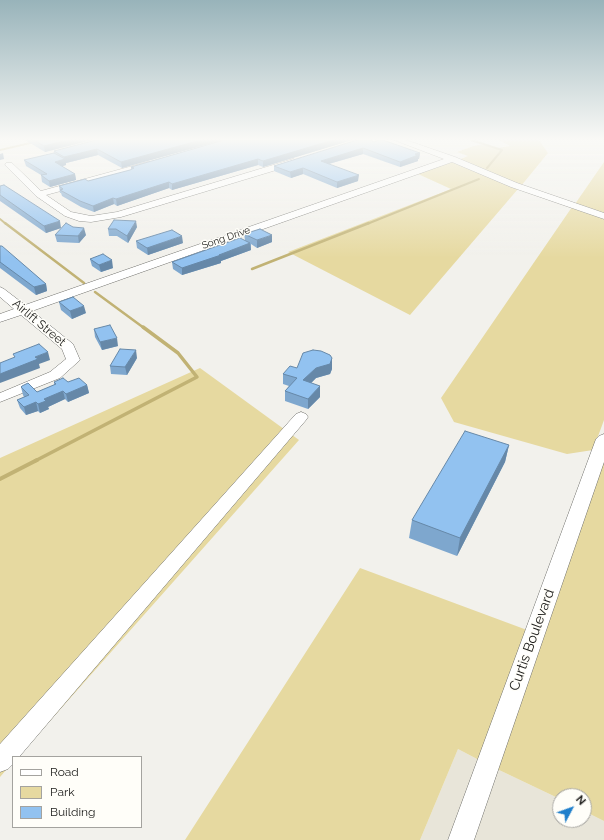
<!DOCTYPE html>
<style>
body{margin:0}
#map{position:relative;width:604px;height:840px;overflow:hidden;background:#f2f1ec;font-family:Raleway,sans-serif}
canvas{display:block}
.legend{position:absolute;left:12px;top:756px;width:130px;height:72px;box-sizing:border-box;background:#fffef9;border:1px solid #a4a39f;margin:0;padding:5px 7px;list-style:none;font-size:12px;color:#1b1b19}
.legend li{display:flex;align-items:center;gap:8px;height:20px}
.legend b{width:20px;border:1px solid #a4a39f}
.north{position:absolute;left:552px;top:788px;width:40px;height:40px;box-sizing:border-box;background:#fffef9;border:1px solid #a4a39f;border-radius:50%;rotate:49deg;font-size:11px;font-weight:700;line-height:16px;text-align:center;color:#1b1b19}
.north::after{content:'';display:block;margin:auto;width:14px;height:18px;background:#1f7fcb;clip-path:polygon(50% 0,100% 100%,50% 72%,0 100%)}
</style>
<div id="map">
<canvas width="604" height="840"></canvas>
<ul class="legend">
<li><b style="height:5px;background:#fff"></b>Road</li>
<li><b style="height:11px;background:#e6d9a0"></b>Park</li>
<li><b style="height:11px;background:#92c2f0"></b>Building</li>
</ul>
<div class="north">N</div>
</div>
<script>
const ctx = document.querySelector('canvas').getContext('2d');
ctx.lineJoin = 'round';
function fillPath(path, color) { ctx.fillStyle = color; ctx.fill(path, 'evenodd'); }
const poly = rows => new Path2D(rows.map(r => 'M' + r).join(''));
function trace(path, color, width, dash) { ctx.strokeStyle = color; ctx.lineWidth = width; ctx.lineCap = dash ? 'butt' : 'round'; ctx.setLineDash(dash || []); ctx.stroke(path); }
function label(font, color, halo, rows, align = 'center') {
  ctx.font = font + ' Raleway,sans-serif'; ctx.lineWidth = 3; ctx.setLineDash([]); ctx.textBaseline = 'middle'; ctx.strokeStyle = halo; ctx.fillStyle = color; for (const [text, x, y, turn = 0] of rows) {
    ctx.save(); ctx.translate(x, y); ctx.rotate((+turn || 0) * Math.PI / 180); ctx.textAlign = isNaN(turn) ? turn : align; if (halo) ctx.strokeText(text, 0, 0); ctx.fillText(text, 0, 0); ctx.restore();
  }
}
const built = poly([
 [458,749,479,760,449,840,420,840],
 [497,769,560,799,560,820,584,820,584,811,604,821,604,840,472,840]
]);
const green = poly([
 [499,140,539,140,548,153,521,186,458,160,468,156,457,152,473,146,484,144,497,148,510,146],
 [454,161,518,189,410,315,288,252,451,189,418,174],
 [604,162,604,214,575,204],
 [572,207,604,218,604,420,593,450,567,454,454,422,441,398],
 [200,368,299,440,18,757,13,757,13,762,0,777,0,458],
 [604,460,604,821,584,811,584,796,560,796,560,799,497,769],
 [360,568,527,630,479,760,458,749,420,840,185,840]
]);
const streamFar3 = poly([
 [471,140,502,150,487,168],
 [0,150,43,140],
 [0,219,6,224],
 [367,224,479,179]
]);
const streamFar2 = poly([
 [5,223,84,283],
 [252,269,369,223],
 [95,292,144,328]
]);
const streamFar1 = poly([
 [35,461,197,377,178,353,143,327]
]);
const stream = poly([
 [0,479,37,460]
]);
const minor = poly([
 [394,140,406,140,455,157,517,183,604,213,604,219,511,187,452,162,32,311,73,344,80,360,60,378,0,402,0,393,50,372,66,359,62,349,21,315,0,322,0,314,14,309,0,297,0,287,4,289,25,305,444,159,394,140],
 [293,159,296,160,296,164,121,217,91,222,79,221,65,216,36,196,5,165,6,163,12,163,41,191,147,162,153,162,153,166,46,195,71,212,91,216,117,212,293,159],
 [301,412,306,414,308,417,306,420,19,757,13,757,13,764,8,769,0,772,0,744,296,414,301,412],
 [604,434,604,462,474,840,448,840,596,439,599,436,604,434]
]);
const wall = poly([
 [25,140,92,140,45,152],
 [223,140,122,168,98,155,66,163,66,165,62,166,75,174,76,180,50,187,42,182,41,175,26,166,24,160,54,153,54,151],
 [224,140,352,140,263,167,258,165,172,190,169,188,117,206,114,204,94,212,81,207,62,196,61,193,60,193,59,186,88,181,131,170,131,167],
 [374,142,420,153,419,159,418,159,418,161,400,167,363,154,329,164,358,181,337,188,303,174,291,178,274,171,274,166],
 [0,186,61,228,46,233,0,201],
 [137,227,128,243,117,236,109,236,108,229],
 [244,234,272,242,257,248,251,244,251,250,221,261,221,263,182,275,173,269,172,262,245,240],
 [55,235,86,235,79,243,57,242],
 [136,241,183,243,148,255,137,248],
 [0,246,46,284,47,291,36,295,0,268],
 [90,259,113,268,101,272,92,266],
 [59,302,86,313,72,319,61,310],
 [94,329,118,346,102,350,95,337],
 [137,358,127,375,111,374,110,366],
 [297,368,332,369,330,374,316,378,311,383,320,397,308,409,285,401,285,391,289,386,283,384,283,374],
 [54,382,87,385,89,393,68,402,65,399,48,407,49,409,40,413,38,411,26,415,20,408,17,400,24,397,23,395,21,387,37,392,54,385],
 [509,445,505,462,457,556,409,538,412,520]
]);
const shadedWall = poly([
 [68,140,92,140,45,152,44,146],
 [201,140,223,140,122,168,121,162],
 [333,140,352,140,263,167,263,161],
 [363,148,363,154,321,166,321,161],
 [97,149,98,155,66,163,66,165,56,168,55,162,65,159,64,157],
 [3,153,4,159,0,160,0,154],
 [420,153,419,159,418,159,418,161,400,167,400,162],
 [258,159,258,165,172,190,172,184],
 [303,168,303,174,291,178,290,172],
 [75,174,76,180,50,187,49,181],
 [359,175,358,181,337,188,337,182],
 [169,182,169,188,117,206,116,199],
 [113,198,114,204,94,212,93,206],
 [60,221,61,228,46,233,44,226],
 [136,221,137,227,128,243,127,236],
 [84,228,86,235,79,243,78,236],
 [272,235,272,242,257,248,257,240],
 [182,236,183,243,148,255,147,248],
 [250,243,251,250,221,261,221,263,182,275,182,268],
 [112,260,113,268,101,272,99,265],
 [46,284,47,291,36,295,34,287],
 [84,306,86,313,72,319,70,311],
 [117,338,118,346,102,350,100,342],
 [136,350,137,358,127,375,125,367],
 [48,352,50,360,39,364,40,368,0,383,0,374,35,357],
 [332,358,332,369,330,374,316,378,303,391,303,380,316,368],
 [87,385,89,393,68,402,66,394],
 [320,386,320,397,308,409,308,399],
 [63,391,65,399,48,407,49,409,40,413,38,404,44,399],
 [36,402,38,411,26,415,24,407],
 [509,445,505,462,457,556,460,538]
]);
const building = poly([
 [34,140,68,140,44,146,34,140],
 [96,140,201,140,121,162,97,149,64,157,54,151,96,140],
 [224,140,333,140,263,161,258,159,172,184,169,182,116,199,113,198,93,206,80,201,60,190,63,189,59,186,85,179,88,181,130,170,134,168,131,167,224,140],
 [357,140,370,140,374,142,379,140,383,140,420,153,415,154,418,155,400,162,363,148,321,161,359,175,337,182,303,168,290,172,274,166,357,140],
 [54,153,65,159,55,162,75,174,49,181,41,175,47,174,24,160,54,153],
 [4,185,60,221,44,226,0,195,0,186,4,185],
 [114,220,136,221,127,236,116,229,108,229,114,220],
 [66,223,73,227,84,228,78,236,55,235,66,223],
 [260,229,272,235,257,240,244,234,260,229],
 [172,230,182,236,147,248,136,241,172,230],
 [240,238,250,243,219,255,221,255,182,268,172,262,240,238],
 [0,246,2,246,46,284,34,287,0,262,0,246],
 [103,254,112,260,99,265,90,259,103,254],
 [73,297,84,306,70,311,59,302,73,297],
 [110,325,117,338,100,342,94,329,110,325],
 [39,344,48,352,35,357,38,359,0,374,0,363,15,357,13,354,39,344],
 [120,349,136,350,125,367,110,366,120,349],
 [313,350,321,351,330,355,332,358,330,364,316,368,303,380,320,386,308,399,285,391,297,378,283,374,290,366,297,368,303,353,313,350],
 [63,378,68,382,79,378,87,385,66,394,63,391,44,399,46,401,38,404,36,402,24,407,17,400,29,395,21,387,22,386,28,383,37,392,56,384,54,382,63,378],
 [465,431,509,445,460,538,412,520,465,431]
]);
const farStreetnames = [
 ["Song Drive",226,238,-19]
];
const streetNames = [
 ["Airlift Street",39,323,40]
];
const nearStreetnames = [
 ["Curtis Boulevard",532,640,-70]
];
fillPath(built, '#e8e5d9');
fillPath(green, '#e6d9a0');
trace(streamFar3, '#c1b274', 2);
trace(streamFar2, '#c1b274', 2.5);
trace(streamFar1, '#c1b274', 3.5);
trace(stream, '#c1b274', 4);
trace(minor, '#70706c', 1);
fillPath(minor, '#fff');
fillPath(wall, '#7ea7ce');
fillPath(shadedWall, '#6688a8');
fillPath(building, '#92c2f0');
trace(building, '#6688a8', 1);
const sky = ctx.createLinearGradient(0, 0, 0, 258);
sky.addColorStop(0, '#98b3ba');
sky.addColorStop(0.54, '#f9f9f6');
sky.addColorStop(1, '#f9f9f600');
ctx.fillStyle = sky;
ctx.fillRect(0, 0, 604, 258);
label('10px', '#1b1b19', '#fffef9', farStreetnames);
label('12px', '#1b1b19', '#fffef9', streetNames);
label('14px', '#1b1b19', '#fffef9', nearStreetnames);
</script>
